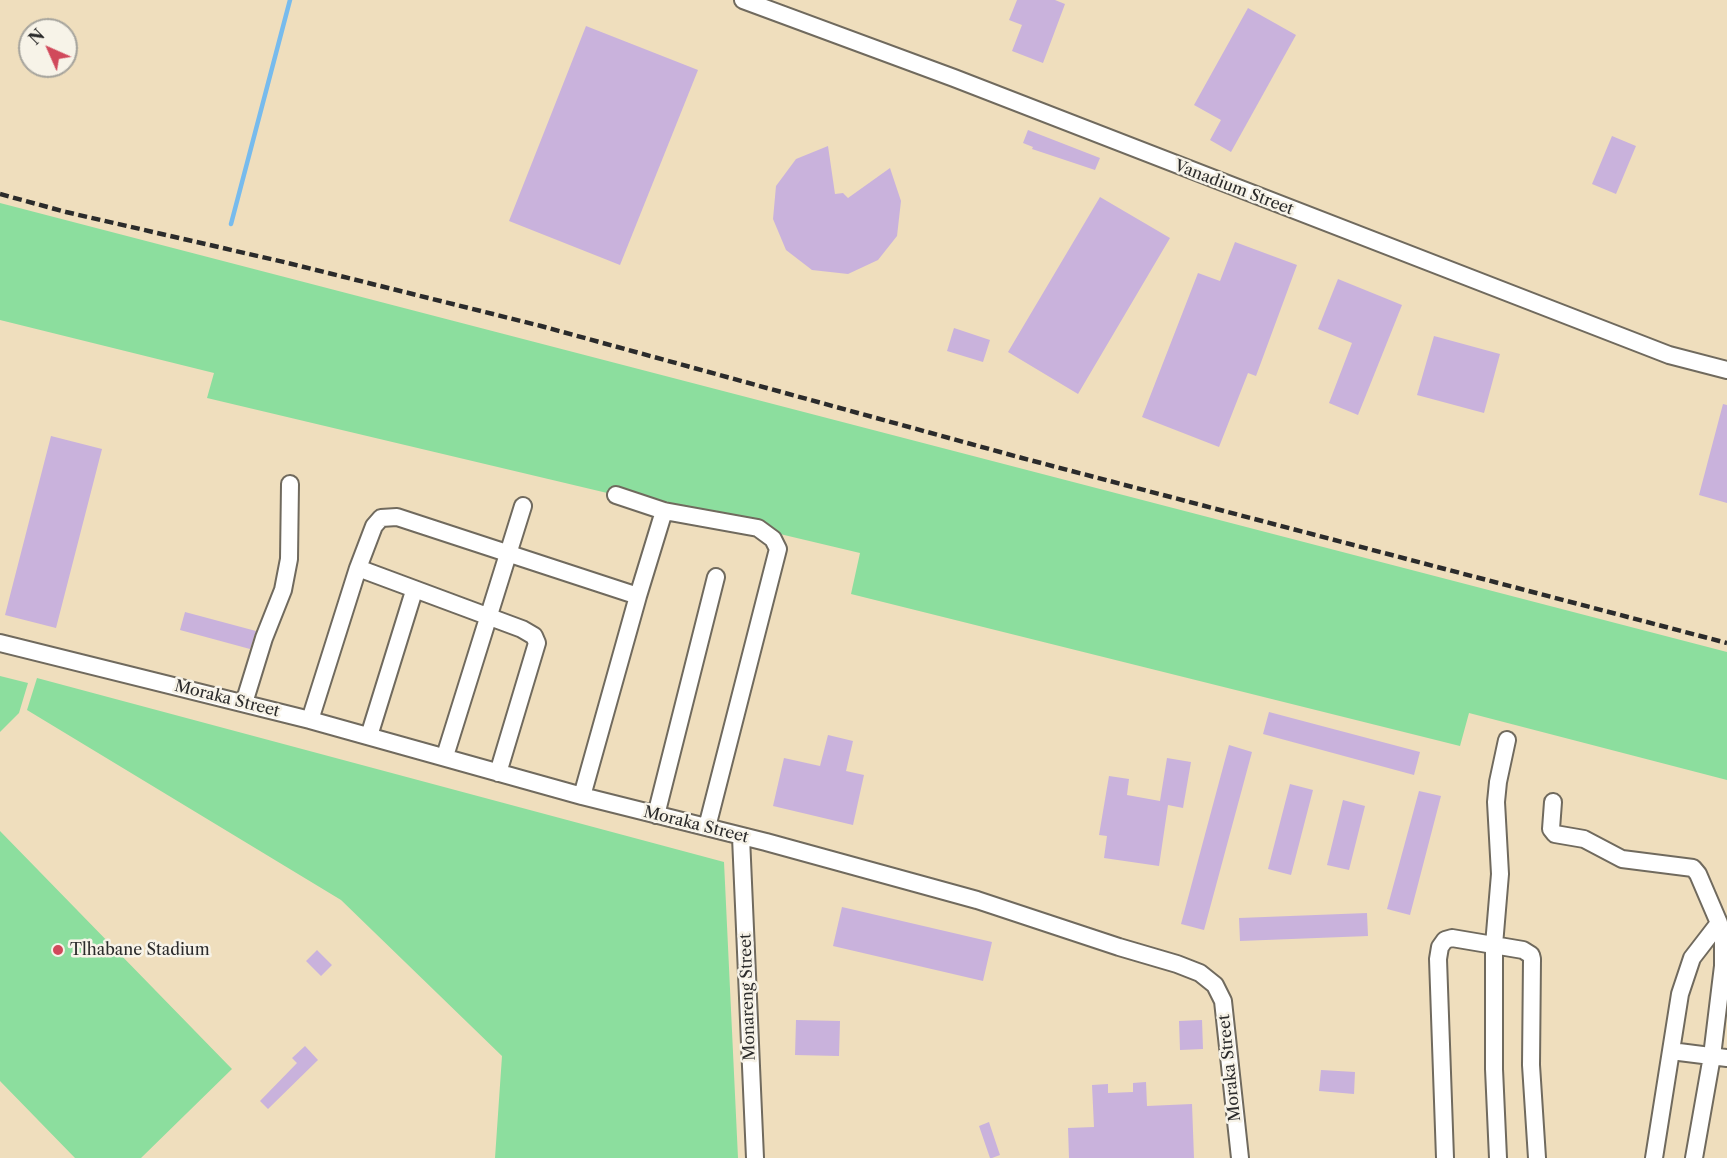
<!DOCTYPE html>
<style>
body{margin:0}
#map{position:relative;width:1727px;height:1158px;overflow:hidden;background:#efdebd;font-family:"Libre Caslon Text",serif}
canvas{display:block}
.north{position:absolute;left:18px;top:18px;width:60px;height:60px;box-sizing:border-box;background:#f7f3e8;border:2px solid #a5a39c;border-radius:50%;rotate:315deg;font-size:16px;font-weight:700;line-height:24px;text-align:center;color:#2b2b2b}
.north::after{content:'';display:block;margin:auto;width:21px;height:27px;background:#d1495b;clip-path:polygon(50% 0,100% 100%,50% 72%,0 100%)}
</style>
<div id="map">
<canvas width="1727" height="1158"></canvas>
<div class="north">N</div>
</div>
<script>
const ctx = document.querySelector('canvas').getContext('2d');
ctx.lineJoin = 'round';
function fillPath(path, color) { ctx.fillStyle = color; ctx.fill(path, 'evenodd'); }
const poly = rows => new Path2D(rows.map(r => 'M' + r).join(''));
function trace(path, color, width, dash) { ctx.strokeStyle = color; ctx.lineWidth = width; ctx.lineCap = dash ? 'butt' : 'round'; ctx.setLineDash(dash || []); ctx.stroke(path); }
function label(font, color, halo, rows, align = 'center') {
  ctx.font = font + ' "Libre Caslon Text",serif'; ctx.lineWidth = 5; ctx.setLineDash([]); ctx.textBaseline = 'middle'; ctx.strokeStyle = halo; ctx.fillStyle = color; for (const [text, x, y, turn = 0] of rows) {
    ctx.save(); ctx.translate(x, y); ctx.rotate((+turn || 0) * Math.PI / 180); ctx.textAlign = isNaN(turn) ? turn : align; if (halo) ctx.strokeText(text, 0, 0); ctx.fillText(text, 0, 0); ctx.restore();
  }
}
const green = poly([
 [0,203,1727,652,1727,780,1469,713,1460,746,851,594,860,553,207,398,214,373,0,320],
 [0,676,28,683,19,713,0,732],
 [37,678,724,862,738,1158,495,1158,502,1056,341,900,27,710],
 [0,831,232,1069,141,1158,75,1158,0,1081]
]);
const stream = poly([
 [231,224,290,0]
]);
const building = poly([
 [1017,0,1055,0,1065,4,1043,63,1012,51,1022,25,1009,20],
 [1248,8,1296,35,1231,152,1210,140,1221,120,1194,105],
 [586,26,698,70,620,265,509,221],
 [1028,130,1100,158,1095,170,1032,149,1033,147,1023,143],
 [1612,136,1636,146,1616,194,1592,184],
 [828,146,835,194,843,193,848,198,890,168,901,201,897,236,878,260,848,274,812,270,786,250,773,219,776,186,796,159],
 [1100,197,1170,238,1078,394,1008,352],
 [1235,242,1297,265,1256,376,1248,373,1219,447,1142,417,1198,273,1220,281],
 [1338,279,1402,305,1358,415,1329,403,1352,343,1318,329],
 [954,328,990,340,983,362,947,351],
 [1434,336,1500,354,1484,413,1417,395],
 [1723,404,1727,405,1727,503,1699,495],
 [51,436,102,449,56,628,5,615],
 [185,612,256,631,250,649,180,630],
 [1269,712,1420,752,1414,775,1263,734],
 [828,735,853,741,846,771,864,775,853,825,773,806,784,758,820,766],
 [1229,745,1252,752,1204,930,1181,924],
 [1167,758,1191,762,1183,808,1168,805,1159,866,1104,858,1107,836,1099,835,1109,776,1129,779,1127,795,1160,801],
 [1290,784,1313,790,1291,875,1268,869],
 [1419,791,1441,796,1410,915,1387,909],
 [1343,800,1365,806,1349,870,1327,865],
 [842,907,992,942,983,981,833,946],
 [1367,913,1368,936,1240,941,1239,918],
 [317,950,332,965,321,976,306,961],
 [796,1020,840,1021,839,1056,795,1055],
 [1202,1020,1203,1049,1180,1050,1179,1021],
 [305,1046,318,1060,268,1109,260,1101,297,1063,292,1058],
 [1321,1070,1355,1072,1354,1094,1319,1091],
 [1146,1082,1147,1106,1192,1104,1194,1158,1069,1158,1068,1128,1094,1127,1092,1085,1108,1084,1108,1093,1133,1092,1133,1083],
 [989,1122,1000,1155,992,1158,990,1158,979,1126]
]);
const street = poly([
 [743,0,954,78,1669,355,1727,370],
 [616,495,664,511,758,528,773,539,778,549,707,827],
 [358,568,522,629,534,636,537,643,498,773],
 [0,643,310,720,582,796,766,842,977,900,1119,947,1177,964,1200,973,1215,985,1223,1001,1240,1158],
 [244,703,264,638,283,590,289,559,290,484],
 [310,720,358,568,374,526,381,518,397,517,638,596],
 [369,736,414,591],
 [445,756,523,506],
 [582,796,638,596,664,511],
 [1553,802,1551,829,1555,834,1584,839,1622,859,1693,868,1698,874,1719,923,1723,940,1723,966,1712,1056,1694,1158],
 [656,815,716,577],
 [741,837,755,1158],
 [1671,1051,1727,1058],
 [1445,1158,1438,959,1440,947,1445,940,1452,938,1523,950,1531,955,1532,959,1531,1065,1537,1158],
 [1498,1158,1494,1069,1494,945,1500,874,1496,802,1498,782,1507,740],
 [1654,1158,1680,994,1692,958,1719,923]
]);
const rail = poly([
 [0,194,66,212,288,263,541,326,1022,458,1727,643]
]);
const markers = [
 [58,950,6,"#d1495b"]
];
const streetNames = [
 ["Vanadium Street",1234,188,21],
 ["Moraka Street",227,699,14],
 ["Moraka Street",696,825,14],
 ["Monareng Street",748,997,-92],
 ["Moraka Street",1230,1068,-96]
];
const poiNames = [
 ["Tlhabane Stadium",70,950]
];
fillPath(green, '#8cde9e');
trace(stream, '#77bbed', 4.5);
fillPath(building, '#c9b2dc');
trace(street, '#706a5e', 20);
trace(street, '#fff', 16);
trace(rail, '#2b2b2b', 4.5, [9, 4.5]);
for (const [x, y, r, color] of markers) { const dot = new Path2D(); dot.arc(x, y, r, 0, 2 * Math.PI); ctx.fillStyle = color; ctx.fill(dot); trace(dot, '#f7f3e8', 2); }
label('16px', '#2b2b2b', '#f7f3e8', streetNames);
label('16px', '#2b2b2b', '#f7f3e8', poiNames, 'left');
</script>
